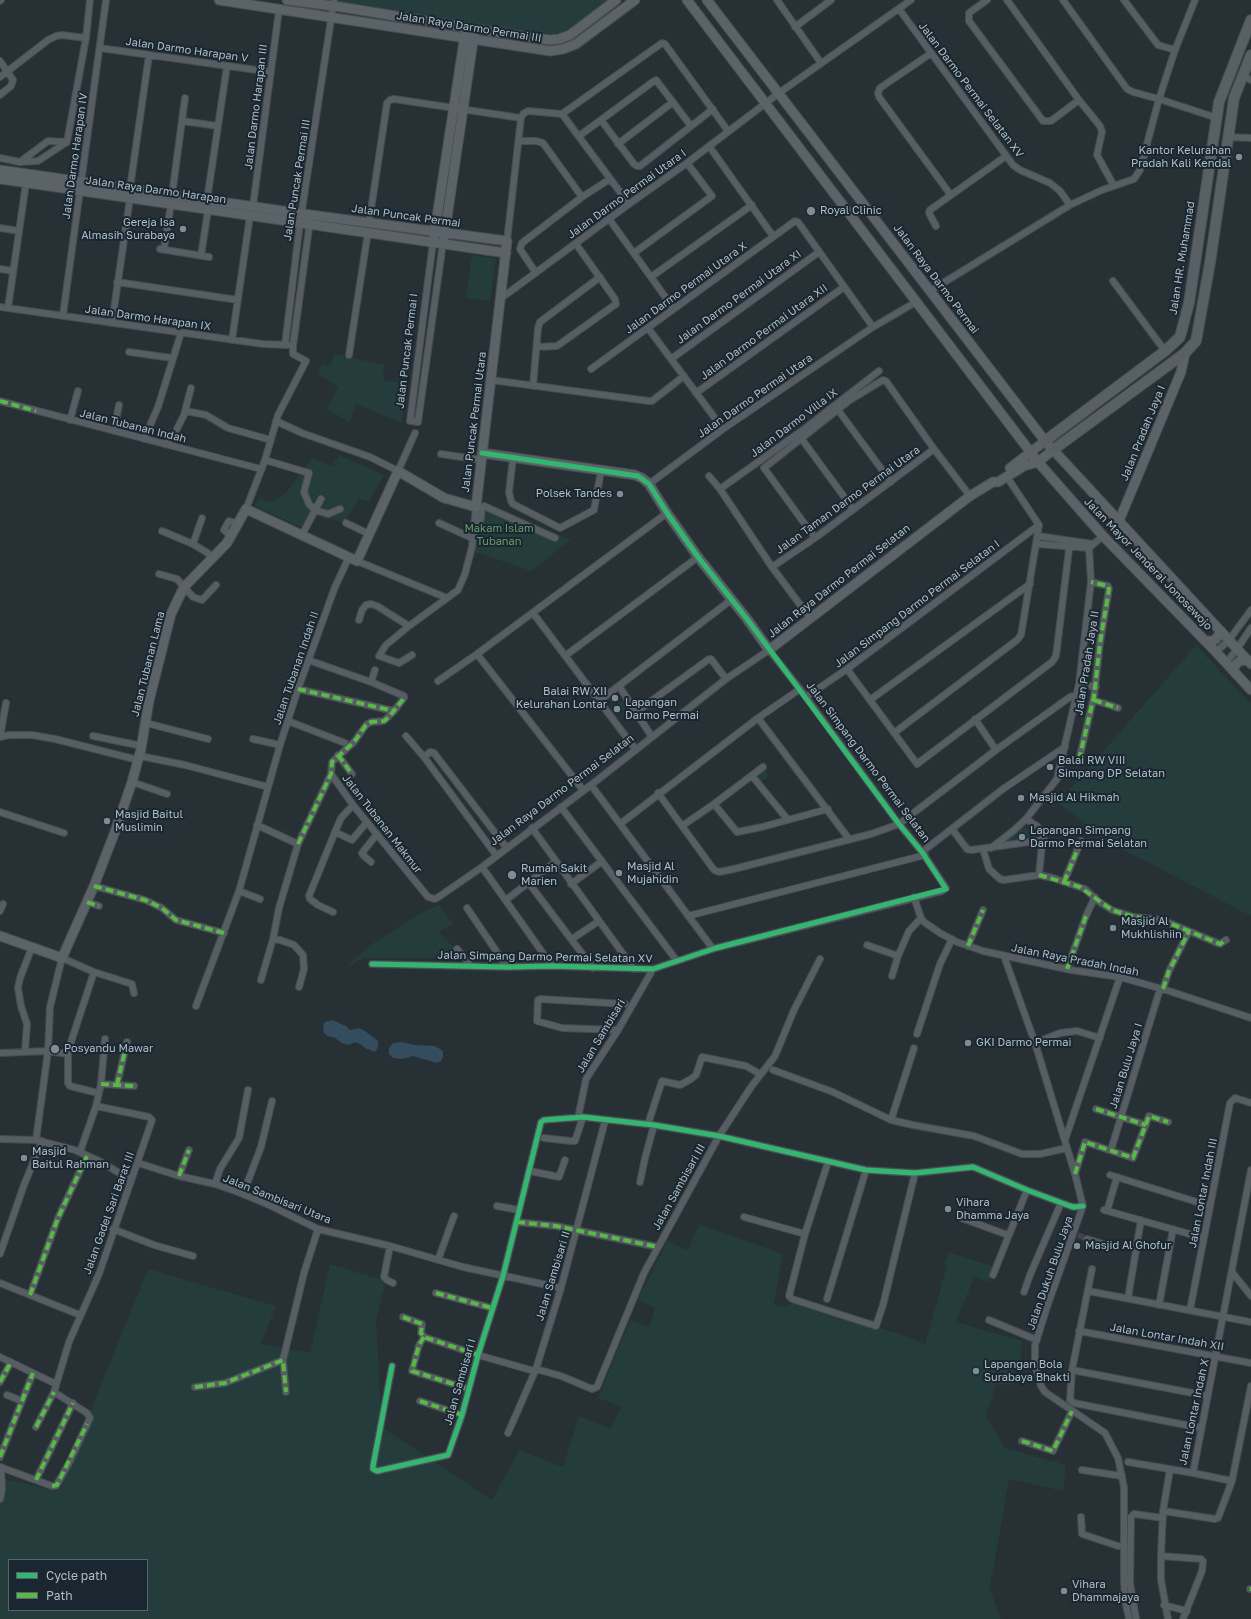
<!DOCTYPE html>
<style>
body{margin:0}
#map{position:relative;width:1251px;height:1619px;overflow:hidden;background:#273035;font-family:"Golos Text",sans-serif}
canvas{display:block}
.legend{position:absolute;left:8px;top:1559px;width:140px;height:52px;box-sizing:border-box;background:#1a2730;border:1px solid #56636c;margin:0;padding:5px 7px;list-style:none;font-size:12px;color:#b0bdc7}
.legend li{display:flex;align-items:center;gap:8px;height:20px}
.legend b{width:20px;border:1px solid #56636c}
</style>
<div id="map">
<canvas width="1251" height="1619"></canvas>
<ul class="legend">
<li><b style="height:5px;background:#33b770"></b>Cycle path</li>
<li><b style="height:5px;background:#58b947"></b>Path</li>
</ul>
</div>
<script>
const ctx = document.querySelector('canvas').getContext('2d');
ctx.lineJoin = 'round';
function fillPath(path, color) { ctx.fillStyle = color; ctx.fill(path, 'evenodd'); }
const poly = rows => new Path2D(rows.map(r => 'M' + r).join(''));
function trace(path, color, width, dash) { ctx.strokeStyle = color; ctx.lineWidth = width; ctx.lineCap = dash ? 'butt' : 'round'; ctx.setLineDash(dash || []); ctx.stroke(path); }
function label(font, color, halo, rows, align = 'center') {
  ctx.font = font + ' "Golos Text",sans-serif'; ctx.lineWidth = 4; ctx.setLineDash([]); ctx.textBaseline = 'middle'; ctx.strokeStyle = halo; ctx.fillStyle = color; for (const [text, x, y, turn = 0] of rows) {
    ctx.save(); ctx.translate(x, y); ctx.rotate((+turn || 0) * Math.PI / 180); ctx.textAlign = isNaN(turn) ? turn : align; if (halo) ctx.strokeText(text, 0, 0); ctx.fillText(text, 0, 0); ctx.restore();
  }
}
const green = poly([
 [335,0,609,0,567,31,542,37,335,2],
 [472,255,496,259,490,301,466,298],
 [335,354,384,365,383,380,406,383,402,423,356,404,350,422,326,409,338,387,318,374,322,364,330,365],
 [339,455,384,475,369,502,359,499,344,522,323,518,309,513,303,528,255,506,259,498,271,502,286,493,312,458,332,466],
 [479,501,571,540,531,571,472,551],
 [1196,645,1251,704,1251,916,1112,844,1058,803],
 [622,701,627,708,613,717,609,711],
 [763,767,769,776,759,784,756,780,758,778,756,775],
 [1021,826,1038,835,1034,839,1000,844],
 [439,905,453,924,439,932,464,958,363,958,343,970,369,946,426,910],
 [699,1224,783,1254,774,1304,783,1307,793,1303,829,1312,900,1334,925,1344,947,1266,944,1265,948,1252,995,1267,988,1282,974,1277,956,1322,1022,1341,1020,1364,1015,1363,1013,1385,996,1384,986,1416,1005,1448,1066,1465,1063,1491,1009,1479,990,1588,1001,1619,0,1619,0,1478,58,1491,148,1269,276,1306,261,1344,310,1353,330,1264,386,1281,376,1320,382,1427,492,1500,519,1450,563,1467,579,1416,611,1429,621,1407,598,1398,630,1320,649,1327,655,1308,638,1300,667,1241,688,1250],
 [9,1560,147,1560,147,1610,9,1610]
]);
const water = poly([
 [332,1020,346,1026,350,1030,359,1028,365,1031,378,1041,378,1047,375,1052,365,1048,360,1044,355,1042,349,1045,342,1043,335,1038,328,1036,324,1033,323,1026,325,1022],
 [402,1042,414,1045,435,1046,443,1051,443,1057,441,1061,437,1063,413,1056,402,1059,393,1058,389,1054,389,1048,393,1043]
]);
const streetTunnel = poly([
 [1078,1235,1087,1239]
]);
const street = poly([
 [777,0,821,63],
 [987,0,969,13,969,21,1043,121,1051,121,1079,100],
 [1007,0,1079,100,1100,126,1102,132,1097,155,1114,186],
 [1063,0,1127,89,1133,92,1159,99,1217,118],
 [1124,0,1158,45,1175,50],
 [0,1,1,0],
 [899,9,1013,165,1020,170,1050,183,1060,191,1070,205],
 [795,27,831,0],
 [100,48,271,72],
 [930,54,880,88,878,93,879,97,950,194],
 [0,61,13,80,11,86,0,95],
 [1243,76,1251,80],
 [0,77,48,40,56,36,62,35,86,38],
 [562,114,629,204],
 [601,120,634,164,637,166,640,166,713,109],
 [182,121,218,126],
 [579,136,654,81,656,80,691,126],
 [1228,137,1251,138],
 [520,141,536,141,543,143,582,197],
 [618,144,673,102],
 [709,146,773,236],
 [0,158,20,162,38,161,67,142,86,38,90,0],
 [20,162,48,141,67,142],
 [130,188,149,55],
 [172,195,185,98],
 [207,200,227,66],
 [253,206,279,10],
 [609,219,674,309],
 [369,223,387,103,390,100,394,99,521,118],
 [936,226,929,213,930,210,1006,156],
 [0,228,19,231],
 [507,241,521,118,523,114,528,111,562,114,662,43,665,44,728,131],
 [433,242,410,421,418,422,443,243],
 [160,249,209,257],
 [164,249,171,204],
 [634,253,712,196,687,163],
 [201,256,208,210],
 [0,269,13,271],
 [536,273,520,249,522,243,582,197,610,179],
 [651,277,752,205],
 [1113,281,1165,351],
 [117,282,238,300],
 [930,291,1070,205,1102,190,1134,179,1140,170,1159,99,1175,50,1195,0],
 [500,299,629,204,687,163,779,93,911,0],
 [0,307,263,344,288,345],
 [8,308,26,183],
 [63,315,106,0],
 [112,323,130,198],
 [648,328,723,429],
 [232,340,250,216],
 [285,345,300,223,334,0],
 [537,347,557,346,616,304,615,299,576,244],
 [129,352,172,358],
 [349,355,368,232],
 [671,359,819,252],
 [591,369,795,221,798,222,873,327],
 [491,380,649,401,652,401,684,376],
 [533,386,538,328,540,322,600,277],
 [696,393,844,287],
 [0,401,261,469],
 [838,410,891,482],
 [186,411,206,415,228,428,271,440],
 [70,420,78,391],
 [276,421,302,433,370,457,398,471,415,433],
 [114,431,119,405],
 [801,438,853,509],
 [144,439,158,407,181,333],
 [165,444,175,433,184,415,191,388],
 [441,454,482,460],
 [513,458,509,492,511,501,513,504,560,528,594,510,601,471],
 [265,460,309,473,304,492,309,504,315,510,328,514,340,509],
 [709,476,720,489,772,567,810,618],
 [649,484,723,429,873,327,916,302],
 [720,489,803,430,879,371],
 [246,509,265,460,278,415,306,361,293,354,293,346,310,221],
 [346,523,369,534],
 [439,523,472,538],
 [474,525,480,526,482,508,484,506,555,538],
 [162,531,193,544,214,557],
 [302,535,321,499],
 [231,536,224,530,229,521,239,524],
 [1038,536,1093,544],
 [815,538,764,468,850,400,883,380,886,381,934,449,970,496],
 [193,544,202,518],
 [1037,544,1089,548],
 [1090,547,1103,536],
 [357,561,447,598],
 [772,567,815,538,934,449],
 [159,574,177,579,193,597,202,600,216,585],
 [533,613,636,750],
 [359,620,362,610,366,605,371,604,377,606,409,626],
 [1216,652,1229,640,1251,610],
 [477,654,583,790],
 [412,655,399,663,379,656,386,645,409,626,458,590,465,574,472,547,476,507],
 [565,656,698,557],
 [308,660,371,682,404,696,404,698,394,711,384,721,371,722,366,725,354,742,332,762,331,774,353,805,428,897,435,899,440,896,482,867,591,785,726,679,769,650,800,689,899,824,922,852,946,888,942,891,716,948,653,969,552,966,507,967,372,964],
 [1226,663,1237,649,1251,628],
 [847,669,917,764,1052,662,1056,656,1070,541],
 [438,681,477,654,667,513],
 [371,682,375,670],
 [1079,684,1096,687],
 [619,686,652,737],
 [298,689,394,711],
 [806,697,847,669,1039,525],
 [870,700,1030,584],
 [1094,700,1118,708],
 [599,701,731,600],
 [636,712,709,659,711,659,726,679],
 [758,718,849,839],
 [975,719,996,750],
 [288,721,345,743],
 [146,723,208,739],
 [894,733,1017,640,1021,635,1039,525,1007,477],
 [93,736,142,746],
 [406,736,424,757,496,855],
 [0,737,9,735,32,735,55,739,138,760],
 [0,737,6,703],
 [253,739,280,745],
 [338,755,352,774],
 [140,756,185,765,268,787],
 [424,757,430,752,434,753,506,847],
 [1079,760,1094,696,1100,643,1109,589,1108,586,1091,582],
 [752,776,788,820],
 [132,782,167,794],
 [591,785,713,949],
 [658,793,714,870,719,872,734,869,871,834,899,824,996,750,1070,697,1076,695],
 [714,804,737,832,762,827,828,809],
 [561,807,677,961],
 [0,812,64,833],
 [1026,819,1037,826,1043,835,1039,875],
 [620,824,758,718,800,689],
 [257,825,298,844],
 [682,826,714,804,763,767],
 [532,828,634,969],
 [952,829,967,849,971,850,1044,840],
 [335,832,352,840,367,822],
 [991,848,1013,831,1026,819,1057,779,1079,684,1091,582,1089,548],
 [983,849,989,869,1000,879,1004,880,1039,875,1053,878,1085,889,1098,901,1112,910,1134,917,1162,920,1220,944,1226,940],
 [922,852,1003,789,1065,747],
 [371,862,363,855,362,853,377,834],
 [482,867,552,966],
 [528,882,593,968],
 [1064,882,1081,841],
 [571,884,601,862],
 [94,886,145,900,162,908,176,920,224,933],
 [239,891,260,899],
 [914,897,921,918,924,922,940,933,957,942,983,951,1071,970,1120,977,1169,991,1251,1018],
 [506,900,555,862],
 [87,902,99,906],
 [467,908,507,967],
 [0,911,3,904],
 [333,912,318,905,310,899,309,896,335,832,341,818,353,805],
 [688,916,925,855],
 [273,939,280,940,294,945,303,955,304,969,299,987],
 [572,939,599,921],
 [867,945,898,956],
 [968,946,983,910],
 [457,949,471,966],
 [1004,956,1035,1043,1075,1174,1083,1206,1048,1304,1035,1345,1035,1364,1041,1386,1045,1392,1105,1433,1118,1458,1124,1487,1124,1582,1125,1600,1129,1619],
 [1067,969,1086,916,1095,897],
 [94,972,71,1042,68,1054,68,1083,70,1086,98,1093],
 [892,976,898,956,909,931,921,918],
 [261,980,273,939,279,908,298,844,331,774],
 [1163,989,1169,971,1189,931],
 [196,1006,239,891,280,745,298,689,335,587,349,557],
 [618,1030,562,1028,537,1021,538,1000,540,999,625,1004],
 [917,1034,940,964,952,939],
 [1035,1043,1060,1033,1077,1031,1100,1038],
 [25,1052,27,1024,21,1006,18,988,20,978,32,947],
 [0,1053,48,1051,68,1054],
 [773,1070,833,1092,891,1120,913,1125,974,1136,1022,1154,1040,1154,1067,1148],
 [101,1084,134,1086],
 [117,1085,127,1042],
 [1096,1109,1146,1125],
 [578,1118,586,1079,618,1030,653,969],
 [891,1120,914,1048],
 [648,1124,662,1081,680,1085,691,1079,696,1075,702,1057,746,1066,760,1074],
 [544,1138,571,1141,575,1141,583,1117],
 [0,1139,36,1140,75,1150,101,1162,131,1180],
 [36,1140,48,1051,50,1007,62,958,94,972,132,984,134,993],
 [1065,1140,1120,977],
 [1111,1150,1160,989],
 [80,1152,96,1106,101,1084,105,1039],
 [828,1162,805,1234,789,1296,792,1299,876,1326,883,1305,915,1173],
 [138,1163,179,1176,215,1184,238,1192,267,1204,318,1229,390,1246,463,1267,561,1288],
 [530,1171,559,1177,565,1160],
 [1075,1174,1085,1142,1133,1158,1149,1116,1168,1122],
 [1110,1175,1210,1206],
 [179,1176,189,1150],
 [640,1182,645,1158,654,1125],
 [215,1184,220,1169,239,1138,248,1090],
 [243,1194,261,1147,272,1101],
 [497,1206,519,1210],
 [1104,1210,1204,1238],
 [1107,1211,1117,1177],
 [744,1217,805,1234],
 [961,1218,1008,1235],
 [517,1222,556,1226,658,1247],
 [113,1229,154,1245,193,1256],
 [1087,1239,1113,1247],
 [390,1246,384,1277,387,1280,393,1283],
 [0,1254,24,1185,42,1141],
 [438,1260,454,1216],
 [1092,1269,1072,1370,1070,1400,1074,1403,1201,1428],
 [1232,1272,1251,1296],
 [993,1275,1027,1190],
 [0,1283,80,1315],
 [1088,1291,1251,1322],
 [1024,1292,1030,1275,1061,1203],
 [436,1293,492,1308],
 [30,1295,58,1218,87,1156],
 [1128,1298,1141,1220],
 [827,1299,866,1170],
 [1159,1305,1173,1229],
 [1190,1310,1230,1103,1235,1098,1251,1103],
 [403,1317,422,1324,421,1333,424,1337,478,1355,534,1371],
 [989,1320,1037,1340],
 [1079,1331,1251,1363],
 [424,1337,419,1345,412,1371,469,1389],
 [0,1357,56,1384],
 [392,1366,373,1466,373,1469,377,1471,448,1455,462,1415,478,1355,503,1276,541,1122,544,1120,583,1117,654,1125,719,1136,866,1170,915,1173,973,1167,1027,1190,1070,1206,1074,1207,1083,1206],
 [536,1369,561,1376,592,1389,597,1387,644,1273,719,1136,751,1087,775,1056,794,1010,820,959],
 [1072,1370,1208,1396],
 [0,1382,11,1362],
 [195,1387,225,1383,283,1360],
 [286,1392,283,1360,304,1273,318,1229],
 [7,1395,22,1401],
 [420,1401,462,1415],
 [36,1427,54,1392],
 [508,1433,536,1369,561,1288,605,1121],
 [1022,1441,1053,1451,1072,1411],
 [0,1457,33,1373],
 [1128,1462,1193,1473,1232,1481],
 [0,1467,52,1486,56,1486,69,1463,90,1418,87,1413,54,1392,69,1342,99,1274,152,1120,149,1117,96,1106],
 [1082,1470,1122,1476],
 [1193,1473,1251,1170],
 [36,1480,73,1403],
 [0,1499,2,1490,1,1467],
 [1163,1511,1215,1519,1218,1518,1232,1481,1251,1386],
 [1081,1517,1082,1534,1118,1546,1124,1546],
 [1161,1556,1201,1559,1203,1561,1202,1571,1183,1619],
 [1250,1589,1251,1589],
 [1164,1605,1187,1611],
 [1136,1619,1130,1583,1131,1517,1134,1514,1163,1518],
 [1168,1619,1161,1580,1161,1556,1163,1511,1170,1469]
]);
const secondary = poly([
 [219,0,550,51,563,49,576,44,635,0],
 [287,0,341,7,475,29,549,40,559,39,570,35,616,0],
 [687,0,1038,462,1103,536,1216,652,1251,690],
 [707,0,1045,441,1251,664],
 [0,170,311,215,507,241,476,507,444,498,398,471,357,561,246,509,227,543,184,587,171,614,149,701,141,749,132,782,116,829,94,886,62,958,0,936],
 [0,179,506,253],
 [434,236,465,34],
 [444,238,474,35],
 [482,453,635,475,642,478,649,484,667,513,698,557,747,619,769,650,970,496,993,482,998,482,1024,466,1038,462,1053,450],
 [1010,468,1045,441],
 [1119,521,1181,372,1185,353],
 [1205,641,1212,641,1216,639,1221,631],
 [1235,673,1234,668,1237,663,1242,660,1249,661]
]);
const primary = poly([
 [1045,441,1165,351,1180,337,1189,303,1219,102,1251,20],
 [1053,450,1185,353,1196,341,1210,263,1234,98,1251,55]
]);
const quiet = poly([
 [0,401,36,411],
 [298,689,394,711],
 [1094,700,1118,708],
 [338,755,352,774],
 [1079,760,1094,696,1100,643,1109,589,1108,586,1091,582],
 [298,844,331,774,332,762,354,742,366,725,371,722,384,721,389,717,404,698],
 [1039,875,1080,887,1112,910,1134,917,1162,920,1220,944,1226,940],
 [1064,882,1081,841],
 [94,886,145,900,162,908,176,920,224,933],
 [87,902,99,906],
 [968,946,983,910],
 [1067,969,1086,916],
 [1163,989,1169,971,1189,931],
 [101,1084,134,1086],
 [117,1085,127,1042],
 [1096,1109,1146,1125],
 [1075,1174,1085,1142,1133,1158,1149,1116,1168,1122],
 [179,1176,189,1150],
 [517,1222,556,1226,658,1247],
 [436,1293,492,1308],
 [30,1295,58,1218,87,1156],
 [403,1317,422,1324,421,1333,424,1337,478,1355],
 [424,1337,419,1345,412,1371,469,1389],
 [0,1382,11,1362],
 [195,1387,225,1383,283,1360,286,1392],
 [420,1401,462,1415],
 [36,1427,54,1392],
 [1022,1441,1053,1451,1072,1411],
 [0,1457,33,1373],
 [36,1480,73,1403],
 [52,1486,57,1485,87,1424],
 [1250,1589,1251,1589]
]);
const cycleway = poly([
 [372,964,507,967,552,966,653,969,716,948,946,889,922,852,899,824,747,619,698,557,667,513,649,484,638,476,482,453],
 [392,1366,373,1466,373,1469,377,1471,448,1455,462,1415,478,1355,503,1276,541,1122,544,1120,583,1117,654,1125,719,1136,866,1170,915,1173,973,1167,1027,1190,1070,1206,1074,1207,1083,1206]
]);
const markers = [
 [1239,157,4,"#808c94"],
 [811,211,5,"#808c94"],
 [183,229,4,"#808c94"],
 [620,494,4,"#808c94"],
 [615,698,4,"#808c94"],
 [617,709,4,"#808c94"],
 [1050,767,4,"#808c94"],
 [1021,798,4,"#808c94"],
 [107,821,4,"#808c94"],
 [1022,837,4,"#808c94"],
 [619,873,4,"#808c94"],
 [512,875,5,"#808c94"],
 [1113,928,4,"#808c94"],
 [968,1043,4,"#808c94"],
 [55,1049,5,"#808c94"],
 [24,1158,4,"#808c94"],
 [948,1209,4,"#808c94"],
 [1077,1246,4,"#808c94"],
 [976,1371,4,"#808c94"],
 [1064,1591,4,"#808c94"]
];
const streetNames = [
 ["Jalan Raya Darmo Permai III",469,27,9],
 ["Jalan Darmo Harapan V",187,50,8],
 ["Jalan Darmo Permai Selatan XV",971,90,53],
 ["Jalan Darmo Harapan III",256,107,-83],
 ["Jalan Darmo Harapan IV",75,156,-82],
 ["Jalan Puncak Permai III",297,180,-81],
 ["Jalan Raya Darmo Harapan",156,190,8],
 ["Jalan Darmo Permai Utara I",627,194,-36],
 ["Jalan Puncak Permai",406,216,8],
 ["Jalan HR. Muhammad",1182,258,-81],
 ["Jalan Raya Darmo Permai",936,279,53],
 ["Jalan Darmo Permai Utara X",686,288,-36],
 ["Jalan Darmo Permai Utara XI",739,297,-36],
 ["Jalan Darmo Harapan IX",148,318,8],
 ["Jalan Darmo Permai Utara XII",764,332,-36],
 ["Jalan Puncak Permai I",407,351,-83],
 ["Jalan Darmo Permai Utara",755,396,-35],
 ["Jalan Puncak Permai Utara",474,422,-83],
 ["Jalan Darmo Villa IX",794,423,-37],
 ["Jalan Tubanan Indah",133,426,14],
 ["Jalan Pradah Jaya I",1143,433,-68],
 ["Jalan Taman Darmo Permai Utara",848,500,-36],
 ["Jalan Mayor Jenderal Jonosewojo",1148,564,46],
 ["Jalan Raya Darmo Permai Selatan",839,581,-38],
 ["Jalan Simpang Darmo Permai Selatan I",917,604,-37],
 ["Jalan Pradah Jaya II",1087,663,-81],
 ["Jalan Tubanan Lama",148,664,-76],
 ["Jalan Tubanan Indah II",296,668,-71],
 ["Jalan Simpang Darmo Permai Selatan",868,762,53],
 ["Jalan Raya Darmo Permai Selatan",562,790,-37],
 ["Jalan Tubanan Makmur",382,824,52],
 ["Jalan Simpang Darmo Permai Selatan XV",545,957,1],
 ["Jalan Raya Pradah Indah",1075,960,11],
 ["Jalan Sambisari",601,1036,-59],
 ["Jalan Bulu Jaya I",1126,1066,-73],
 ["Jalan Sambisari III",679,1187,-61],
 ["Jalan Lontar Indah III",1203,1193,-79],
 ["Jalan Sambisari Utara",277,1199,22],
 ["Jalan Gadel Sari Barat III",109,1213,-70],
 ["Jalan Dukuh Bulu Jaya",1050,1273,-71],
 ["Jalan Sambisari II",553,1276,-73],
 ["Jalan Lontar Indah XII",1167,1337,10],
 ["Jalan Sambisari I",460,1382,-74],
 ["Jalan Lontar Indah X",1194,1412,-78]
];
const poiNames = [
 ["Kantor Kelurahan",1231,151,"right"],
 ["Pradah Kali Kendal",1231,164,"right"],
 ["Royal Clinic",820,211],
 ["Gereja Isa",175,223,"right"],
 ["Almasih Surabaya",175,236,"right"],
 ["Polsek Tandes",612,494,"right"],
 ["Balai RW XII",607,692,"right"],
 ["Kelurahan Lontar",607,705,"right"],
 ["Lapangan",625,703],
 ["Darmo Permai",625,716],
 ["Balai RW VIII",1058,761],
 ["Simpang DP Selatan",1058,774],
 ["Masjid Al Hikmah",1029,798],
 ["Masjid Baitul",115,815],
 ["Muslimin",115,828],
 ["Lapangan Simpang",1030,831],
 ["Darmo Permai Selatan",1030,844],
 ["Masjid Al",627,867],
 ["Mujahidin",627,880],
 ["Rumah Sakit",521,869],
 ["Marien",521,882],
 ["Masjid Al",1121,922],
 ["Mukhlishiin",1121,935],
 ["GKI Darmo Permai",976,1043],
 ["Posyandu Mawar",64,1049],
 ["Masjid",32,1152],
 ["Baitul Rahman",32,1165],
 ["Vihara",956,1203],
 ["Dhamma Jaya",956,1216],
 ["Masjid Al Ghofur",1085,1246],
 ["Lapangan Bola",984,1365],
 ["Surabaya Bhakti",984,1378],
 ["Vihara",1072,1585],
 ["Dhammajaya",1072,1598]
];
const parkNames = [
 ["Makam Islam",499,529],
 ["Tubanan",499,542]
];
fillPath(green, '#243c3b');
fillPath(water, '#334d5f');
trace(streetTunnel, '#3c454b', 6, [6, 3]);
trace(street, '#454c50', 8);
trace(secondary, '#454c50', 11);
trace(primary, '#444d52', 12);
trace(street, '#575e63', 6);
trace(secondary, '#5b6268', 9);
trace(primary, '#596065', 10);
trace(quiet, '#58b947', 4, [8, 4]);
trace(cycleway, '#33b770', 5);
for (const [x, y, r, color] of markers) { const dot = new Path2D(); dot.arc(x, y, r, 0, 2 * Math.PI); ctx.fillStyle = color; ctx.fill(dot); trace(dot, '#1a2730', 1.5); }
label('11px', '#b0bdc7', '#1a2730', streetNames);
label('11px', '#b0bdc7', '#1a2730', poiNames, 'left');
label('11px', '#669969', '#1a2730', parkNames);
</script>
